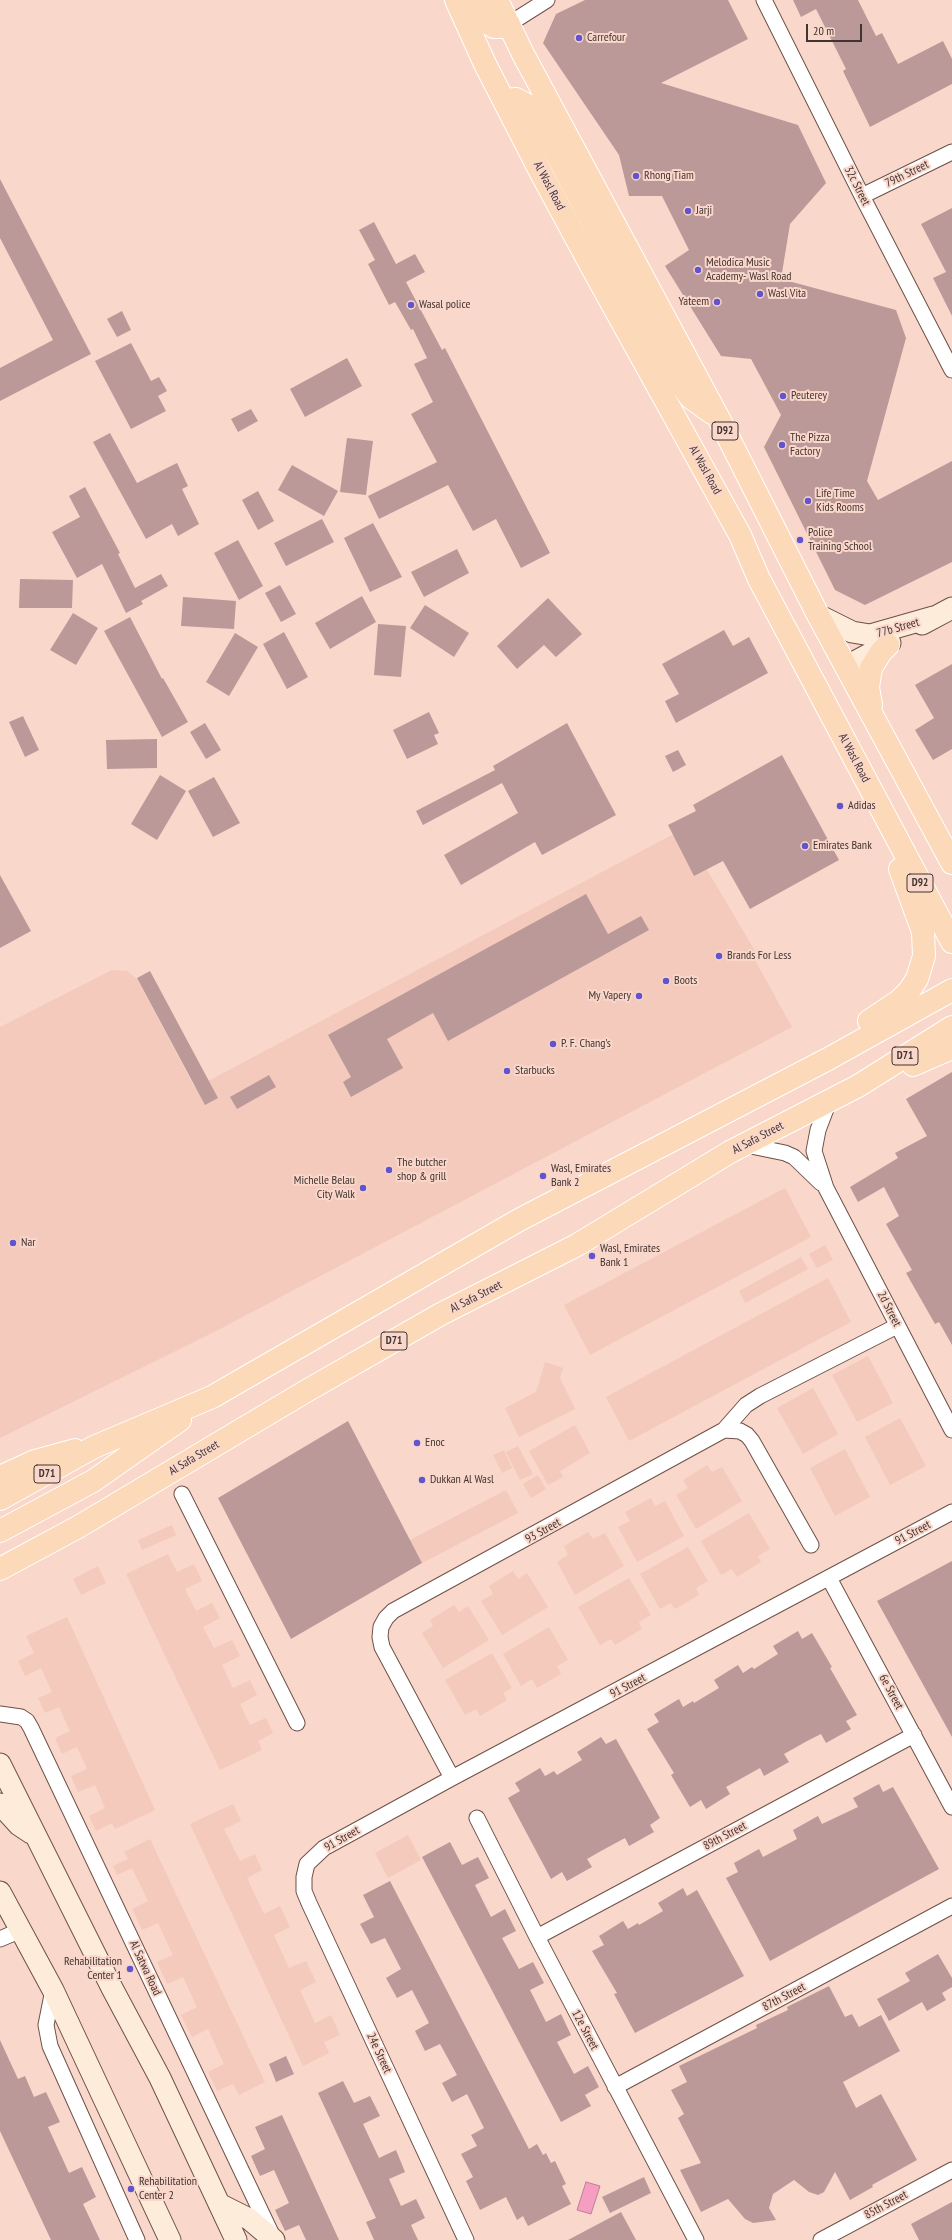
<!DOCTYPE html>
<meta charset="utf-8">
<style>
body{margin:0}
#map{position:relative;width:952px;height:2240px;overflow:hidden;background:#fad7cb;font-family:"PT Sans Narrow",sans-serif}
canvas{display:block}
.scale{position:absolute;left:806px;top:24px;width:56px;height:18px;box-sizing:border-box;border:2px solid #423430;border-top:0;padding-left:5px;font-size:12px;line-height:14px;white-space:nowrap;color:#423430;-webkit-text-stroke:3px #fad7cb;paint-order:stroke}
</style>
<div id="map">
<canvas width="952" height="2240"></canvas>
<div class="scale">20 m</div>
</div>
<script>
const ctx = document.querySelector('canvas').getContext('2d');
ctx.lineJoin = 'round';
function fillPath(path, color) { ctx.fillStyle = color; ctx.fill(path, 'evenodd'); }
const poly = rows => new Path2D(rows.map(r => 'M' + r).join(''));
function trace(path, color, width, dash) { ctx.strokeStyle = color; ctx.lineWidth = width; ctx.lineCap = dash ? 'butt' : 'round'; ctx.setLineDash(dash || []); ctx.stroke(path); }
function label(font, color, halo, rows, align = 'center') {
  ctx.font = font + ' "PT Sans Narrow",sans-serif'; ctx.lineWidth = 4; ctx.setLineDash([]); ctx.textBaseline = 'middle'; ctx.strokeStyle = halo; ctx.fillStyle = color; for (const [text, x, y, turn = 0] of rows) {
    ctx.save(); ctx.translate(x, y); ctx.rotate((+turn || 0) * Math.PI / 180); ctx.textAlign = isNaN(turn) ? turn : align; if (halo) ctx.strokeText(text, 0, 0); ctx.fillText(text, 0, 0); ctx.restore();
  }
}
const built = poly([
 [683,829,755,951,751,953,792,1027,218,1330,0,1438,0,1027,112,970,127,971,137,979,195,1088],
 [785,1188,811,1237,590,1355,564,1305],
 [825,1245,833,1260,817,1268,809,1254],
 [801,1257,808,1269,745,1303,739,1291],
 [828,1278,851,1322,629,1441,606,1397],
 [868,1356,893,1403,857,1422,832,1375],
 [545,1362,563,1368,560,1378,575,1409,519,1437,505,1408,536,1392],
 [813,1388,838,1434,803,1454,777,1408],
 [900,1418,926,1466,890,1485,865,1437],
 [575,1425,590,1453,560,1471,563,1477,548,1485,529,1451],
 [518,1446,533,1474,520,1480,506,1452],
 [845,1449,870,1497,835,1516,810,1468],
 [504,1450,512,1468,502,1473,493,1455],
 [707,1465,712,1472,722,1467,742,1501,696,1529,676,1495,688,1488,683,1480],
 [538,1475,546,1489,531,1498,523,1484],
 [506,1490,518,1513,422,1563,410,1540],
 [651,1498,655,1506,665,1501,684,1536,637,1562,618,1527,630,1521,625,1512],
 [749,1513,770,1549,758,1556,761,1562,737,1577,732,1569,721,1575,701,1541],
 [172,1525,176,1535,142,1550,138,1540],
 [588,1532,593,1539,605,1533,624,1566,575,1595,557,1562,568,1555,564,1546],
 [688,1547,708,1581,696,1588,699,1595,675,1609,671,1603,660,1609,640,1574],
 [168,1554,177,1572,194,1564,202,1581,185,1589,196,1611,212,1603,220,1618,203,1627,214,1648,232,1640,240,1656,222,1665,233,1688,250,1680,257,1695,240,1704,250,1725,266,1718,273,1733,258,1741,262,1750,220,1770,126,1574],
 [98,1566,106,1583,81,1595,73,1579],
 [513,1571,518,1579,527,1573,548,1607,502,1635,481,1601,493,1594,489,1586],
 [629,1578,651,1615,639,1622,642,1629,615,1645,611,1639,600,1645,578,1607],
 [454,1605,459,1612,468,1606,489,1640,443,1668,422,1633,433,1626,430,1620],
 [67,1617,155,1810,115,1829,112,1823,96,1831,89,1816,105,1808,95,1785,78,1792,71,1776,87,1769,77,1747,62,1754,55,1738,70,1731,59,1707,45,1713,38,1698,52,1692,41,1668,25,1676,18,1661,34,1653,26,1636],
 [549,1627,568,1660,557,1666,561,1674,537,1688,532,1679,521,1686,503,1654],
 [492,1653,512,1688,503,1693,507,1700,480,1716,476,1709,465,1715,445,1680],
 [233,1804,241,1821,224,1829,240,1861,255,1854,262,1870,247,1878,264,1914,280,1906,290,1927,274,1935,289,1968,306,1961,316,1982,300,1990,315,2023,331,2015,340,2035,324,2042,329,2053,303,2066,190,1824],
 [408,1835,421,1860,388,1878,375,1853],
 [150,1839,265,2082,239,2095,233,2084,217,2091,208,2072,224,2064,208,2029,192,2037,181,2015,197,2007,183,1977,167,1984,157,1962,173,1955,158,1923,142,1930,132,1909,148,1901,132,1868,117,1875,113,1866,128,1859,124,1852]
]);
const water = poly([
 [586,2182,600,2186,591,2214,577,2210,586,2182]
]);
const building = poly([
 [585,0,728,0,748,39,661,83,798,125,826,183,790,224,781,279,896,310,906,338,867,481,878,500,952,461,952,562,865,605,835,590,764,447,781,415,751,359,721,356,665,266,689,250,662,196,629,196,619,155,543,43,556,14],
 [793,0,858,0,876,36,882,33,898,64,943,41,952,59,952,84,870,127,843,71,846,69,816,9,801,17],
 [0,179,91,354,0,401,0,368,53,340,0,238],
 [952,208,952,316,933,278,946,272,921,224],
 [374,222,396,264,415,254,425,272,406,282,442,350,445,348,550,553,521,568,496,519,473,531,448,485,379,519,368,496,437,462,411,414,433,402,414,364,427,358,413,329,411,330,395,302,389,305,368,264,375,260,359,230],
 [122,311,131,330,117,337,107,319],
 [131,343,151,381,159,377,167,391,158,396,166,411,131,429,95,361],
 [347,358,362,386,305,417,290,389],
 [251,409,258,421,238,432,231,419],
 [110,433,137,483,177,463,188,486,182,489,199,524,178,536,172,524,146,539,93,442],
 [347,438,373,441,366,495,340,492],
 [292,465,338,491,324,516,278,490],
 [85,487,120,553,118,554,135,588,161,574,168,586,141,601,143,604,126,613,102,564,77,578,52,532,80,517,69,496],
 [258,491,274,521,258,530,242,500],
 [322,519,334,542,286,566,274,543],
 [373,523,402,577,370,592,344,538],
 [238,540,263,586,239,600,214,553],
 [457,549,469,573,424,597,411,572],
 [20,579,73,580,72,608,19,608],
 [280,585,296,614,281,622,265,593],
 [362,596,376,622,330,649,315,623],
 [183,597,236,601,234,629,181,626],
 [548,598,582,634,556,657,544,645,517,669,497,646],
 [425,605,469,633,454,657,410,628],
 [73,613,98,628,76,665,50,650],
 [130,617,162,679,163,678,188,722,162,737,104,631],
 [378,624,406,626,401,677,374,675],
 [724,630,733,646,749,637,768,673,676,723,665,701,679,694,662,664],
 [284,632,308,677,287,689,263,644],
 [235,633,258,647,229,696,206,682],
 [952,664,952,749,933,760,915,730,934,718,915,685],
 [429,712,439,733,434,735,438,744,407,759,393,730],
 [23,716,39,750,25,757,9,722],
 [205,723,221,750,206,759,190,732],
 [567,723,616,815,542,855,535,842,461,885,444,855,518,813,502,783,423,825,416,811,495,770,493,766],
 [157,739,157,768,107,769,106,740],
 [678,750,686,765,673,772,665,756],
 [782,755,839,860,750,909,723,861,694,876,668,825,696,811,693,805],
 [160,775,186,791,157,840,131,824],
 [214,777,240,823,213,837,188,791],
 [0,875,31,931,0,948],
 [586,894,608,934,641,916,649,930,448,1041,433,1013,387,1039,403,1068,351,1097,343,1082,351,1077,328,1035],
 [150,971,218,1098,205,1105,137,978],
 [952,1072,952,1345,939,1322,935,1324,906,1273,912,1270,886,1224,899,1216,884,1187,858,1202,850,1187,898,1158,895,1153,927,1136,906,1099],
 [269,1075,276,1087,237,1109,230,1097],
 [348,1421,422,1563,291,1639,218,1498],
 [952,1561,952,1737,877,1601],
 [798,1631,802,1639,812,1633,832,1667,830,1668,857,1715,846,1721,851,1729,826,1743,821,1734,809,1740,784,1754,789,1762,764,1776,760,1768,726,1787,730,1794,706,1809,701,1800,690,1807,671,1775,674,1773,647,1729,659,1722,654,1714,679,1699,683,1707,693,1701,694,1703,719,1688,714,1680,738,1665,743,1673,752,1667,754,1669,778,1654,773,1646],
 [601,1737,606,1744,616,1739,660,1818,650,1825,654,1832,629,1846,625,1838,601,1851,587,1859,592,1867,567,1881,562,1872,551,1879,508,1798,520,1791,515,1783,540,1768,545,1776,554,1771,557,1775,582,1760,577,1752],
 [879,1784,883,1792,893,1787,939,1869,770,1961,726,1878,738,1872,734,1863,759,1849,763,1857,797,1839,793,1830,818,1816,822,1824,858,1807,853,1798],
 [450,1842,462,1865,478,1857,489,1878,475,1885,491,1917,505,1909,516,1931,502,1938,519,1969,533,1962,544,1983,530,1990,546,2022,561,2014,571,2035,557,2042,574,2074,588,2066,599,2087,585,2095,591,2106,561,2122,422,1857],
 [390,1881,529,2149,537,2144,543,2155,546,2153,551,2163,555,2161,566,2184,562,2186,571,2204,528,2226,523,2216,517,2220,506,2197,480,2210,466,2181,473,2177,461,2154,477,2146,471,2135,484,2128,467,2094,452,2102,442,2083,457,2075,440,2044,425,2051,415,2031,429,2023,412,1990,397,1998,386,1978,401,1969,385,1938,371,1944,360,1924,374,1917,363,1895],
 [683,1888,687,1896,697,1890,744,1976,635,2033,614,1994,617,1993,592,1951,604,1945,599,1936,623,1921,628,1929,638,1923,639,1925,663,1911,658,1903],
 [938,1954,952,1978,952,1987,942,1993,946,2000,927,2011,922,2002,889,2021,877,1999,910,1981,905,1973],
 [829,1986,845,2017,852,2014,859,2027,881,2015,900,2051,843,2082,856,2108,881,2094,917,2160,872,2185,873,2187,850,2200,835,2172,824,2192,818,2195,809,2192,794,2180,773,2194,769,2208,776,2220,753,2223,745,2219,728,2199,701,2212,680,2170,701,2163,678,2118,684,2114,671,2090,687,2082,679,2066,757,2028,756,2025,788,2010,787,2007],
 [0,2040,18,2079,25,2076,34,2097,46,2092,60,2122,48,2127,69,2173,82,2167,96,2197,83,2204,100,2240,51,2240,0,2131],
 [286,2056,294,2074,276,2082,269,2064],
 [343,2081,354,2103,370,2096,380,2116,363,2124,379,2158,396,2150,405,2172,389,2179,401,2206,416,2199,425,2218,411,2225,418,2240,374,2240,366,2222,376,2218,318,2093],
 [282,2115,339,2240,306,2240,299,2225,285,2231,275,2210,289,2203,274,2170,260,2176,251,2156,265,2149,255,2127],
 [644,2177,651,2193,610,2213,602,2197],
 [952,2202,952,2240,919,2240,911,2224],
 [621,2212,636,2240,568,2240]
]);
const street = poly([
 [764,0,862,196,952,370],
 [509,24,547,0],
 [862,196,952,152],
 [829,1101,818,1130,814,1151,826,1188,952,1430],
 [746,1145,785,1153,794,1157,821,1183],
 [724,1430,746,1405,760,1396,897,1326],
 [182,1494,297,1723],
 [829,1578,952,1807],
 [0,1714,21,1717,27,1721,31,1728,272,2235],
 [452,1778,382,1647,380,1637,381,1627,386,1618,393,1611,724,1430,740,1431,747,1435,752,1441,811,1545],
 [477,1818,537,1937,696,2240],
 [537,1937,914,1735],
 [0,1939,21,1930],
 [53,1990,46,2025,50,2046,137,2240],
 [615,2087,952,1906],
 [466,2240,309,1903,304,1891,304,1877,307,1864,324,1848,452,1778,952,1512],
 [821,2240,952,2170]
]);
const secondary = poly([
 [818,615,852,632,870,635,933,617],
 [922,624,952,608],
 [847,666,890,643],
 [0,1764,112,1988,160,2078,236,2240],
 [0,1804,19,1825,31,1833],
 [0,1892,53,1990,170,2240],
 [219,2204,249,2219,274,2240]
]);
const primary = poly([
 [456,0,485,64,541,173,595,273,740,535,759,579,952,942],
 [474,0,487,23,494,27,500,27,509,24],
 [497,0,523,54,718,417,818,615,952,863],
 [505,100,516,99,531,107,673,372,690,397,712,413],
 [871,705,868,687,871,668,881,652,888,645],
 [869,1021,899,1001,909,991,917,979,924,956,923,932,900,869],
 [913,1065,952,1048],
 [0,1477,35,1461,75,1450],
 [0,1499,94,1447,212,1397,519,1220,828,1059,952,990],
 [0,1531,93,1481,180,1420],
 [0,1569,78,1527,308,1390,441,1314,577,1245,730,1152,858,1086,952,1027]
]);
const markers = [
 [579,38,4,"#6154cd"],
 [636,176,4,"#6154cd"],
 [688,211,4,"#6154cd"],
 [698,270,4,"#6154cd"],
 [760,294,4,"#6154cd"],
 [717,302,4,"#6154cd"],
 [411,305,4,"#6154cd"],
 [783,396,4,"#6154cd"],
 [782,445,4,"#6154cd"],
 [808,501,4,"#6154cd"],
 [800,540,4,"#6154cd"],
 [840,806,4,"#6154cd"],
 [805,846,4,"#6154cd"],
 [719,956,4,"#6154cd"],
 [666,981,4,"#6154cd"],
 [639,996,4,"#6154cd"],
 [553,1044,4,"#6154cd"],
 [507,1071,4,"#6154cd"],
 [389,1170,4,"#6154cd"],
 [543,1176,4,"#6154cd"],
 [363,1188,4,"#6154cd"],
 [13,1243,4,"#6154cd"],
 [592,1256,4,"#6154cd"],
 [417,1443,4,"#6154cd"],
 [422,1480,4,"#6154cd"],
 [130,1969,4,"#6154cd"],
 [131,2189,4,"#6154cd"]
];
const shields = [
 [725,431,26],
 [920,883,26],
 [905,1056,26],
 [394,1341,26],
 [47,1474,26]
];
const shieldNames = [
 ["D92",725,431],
 ["D92",920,883],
 ["D71",905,1056],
 ["D71",394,1341],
 ["D71",47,1474]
];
const poiNames = [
 ["Carrefour",587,38],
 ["Rhong Tiam",644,176],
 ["Jarji",696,211],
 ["Melodica Music",706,263],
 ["Academy- Wasl Road",706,277],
 ["Wasl Vita",768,294],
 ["Yateem",709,302,"right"],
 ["Wasal police",419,305],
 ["Peuterey",791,396],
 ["The Pizza",790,438],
 ["Factory",790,452],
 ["Life Time",816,494],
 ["Kids Rooms",816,508],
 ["Police",808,533],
 ["Training School",808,547],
 ["Adidas",848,806],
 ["Emirates Bank",813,846],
 ["Brands For Less",727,956],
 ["Boots",674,981],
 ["My Vapery",631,996,"right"],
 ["P. F. Chang’s",561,1044],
 ["Starbucks",515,1071],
 ["The butcher",397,1163],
 ["shop & grill",397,1177],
 ["Wasl, Emirates",551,1169],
 ["Bank 2",551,1183],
 ["Michelle Belau",355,1181,"right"],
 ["City Walk",355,1195,"right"],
 ["Nar",21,1243],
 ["Wasl, Emirates",600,1249],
 ["Bank 1",600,1263],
 ["Enoc",425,1443],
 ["Dukkan Al Wasl",430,1480],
 ["Rehabilitation",122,1962,"right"],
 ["Center 1",122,1976,"right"],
 ["Rehabilitation",139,2182],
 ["Center 2",139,2196]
];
const streetNames = [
 ["79th Street",907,174,-26],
 ["Al Wasl Road",549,186,62],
 ["32c Street",857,186,63],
 ["Al Wasl Road",705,470,61],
 ["77b Street",898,628,-16],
 ["Al Wasl Road",854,758,62],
 ["Al Safa Street",758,1138,-28],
 ["Al Safa Street",476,1297,-27],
 ["2d Street",889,1309,63],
 ["Al Safa Street",194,1458,-31],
 ["93 Street",543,1531,-29],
 ["91 Street",913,1533,-28],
 ["91 Street",628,1686,-28],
 ["6e Street",891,1692,62],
 ["89th Street",725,1836,-28],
 ["91 Street",342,1839,-30],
 ["Al Satwa Road",145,1968,65],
 ["87th Street",784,1997,-28],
 ["12e Street",585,2030,62],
 ["24e Street",379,2053,65],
 ["85th Street",886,2205,-28]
];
fillPath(built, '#f3cabb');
fillPath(water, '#f59ec2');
trace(water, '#bf7e96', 1);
fillPath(building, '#bc9999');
trace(street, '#6d5147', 17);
trace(secondary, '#6d5147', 23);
trace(primary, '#fff', 24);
trace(street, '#fff', 15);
trace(secondary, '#feecdb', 21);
trace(primary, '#fcd9b8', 22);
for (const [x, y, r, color] of markers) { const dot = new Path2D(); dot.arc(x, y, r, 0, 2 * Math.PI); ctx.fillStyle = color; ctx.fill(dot); trace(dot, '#fad7cb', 1.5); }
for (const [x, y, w] of shields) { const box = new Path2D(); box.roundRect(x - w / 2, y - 9, w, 18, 3); ctx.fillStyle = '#fad7cb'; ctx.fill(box); trace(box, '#423430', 1); }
label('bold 11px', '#423430', null, shieldNames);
label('12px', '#423430', '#fad7cb', poiNames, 'left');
label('12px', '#423430', '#fad7cb', streetNames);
</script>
